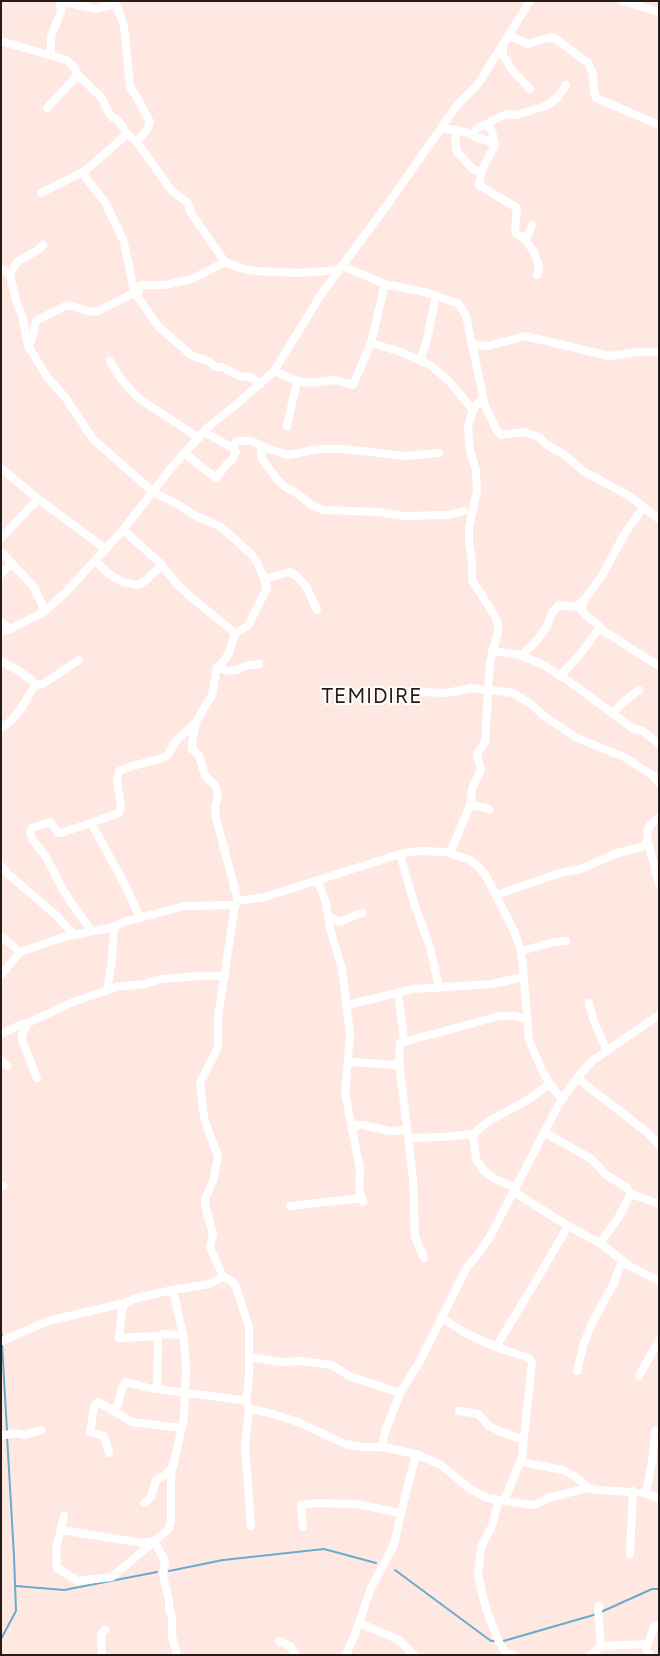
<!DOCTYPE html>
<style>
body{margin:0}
#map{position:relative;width:660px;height:1656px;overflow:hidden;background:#ffe8e1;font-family:Figtree,sans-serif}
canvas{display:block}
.frame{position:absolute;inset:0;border:2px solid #251b18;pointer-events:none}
</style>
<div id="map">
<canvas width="660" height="1656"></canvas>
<div class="frame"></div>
</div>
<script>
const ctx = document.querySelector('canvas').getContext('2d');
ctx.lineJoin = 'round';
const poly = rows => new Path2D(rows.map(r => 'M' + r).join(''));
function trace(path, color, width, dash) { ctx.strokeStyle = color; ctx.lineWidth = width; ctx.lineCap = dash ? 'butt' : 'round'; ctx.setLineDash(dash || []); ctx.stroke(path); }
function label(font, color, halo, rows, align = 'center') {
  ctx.font = font + ' Figtree,sans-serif'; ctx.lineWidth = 4; ctx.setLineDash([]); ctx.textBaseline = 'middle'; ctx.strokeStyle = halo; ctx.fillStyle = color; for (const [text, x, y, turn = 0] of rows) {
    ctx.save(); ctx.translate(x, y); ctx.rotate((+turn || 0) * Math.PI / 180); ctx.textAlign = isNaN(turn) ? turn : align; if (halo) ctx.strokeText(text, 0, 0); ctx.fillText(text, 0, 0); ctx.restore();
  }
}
const stream = poly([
 [1,1331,2,1339],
 [2,1344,7,1431],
 [395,1570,491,1641,496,1641],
 [169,1571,223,1560,324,1549,376,1563],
 [16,1586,64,1590,157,1572],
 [601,1612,652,1589,659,1589],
 [1,1639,16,1611,14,1556,7,1436],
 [500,1642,597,1614]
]);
const street = poly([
 [60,1,96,9,115,4],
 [115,1,124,26,130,87,136,96,150,122,148,128,137,142],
 [623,1,659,12],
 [510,36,528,44,551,37,556,39,588,63,593,74,594,92,596,98,659,125],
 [1,41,66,60,73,66,78,75,101,97,109,113,113,118,118,120,127,134,137,142,171,190,188,203,191,213,225,262,240,268,255,271,299,273,339,270],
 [503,47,503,56,507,61,512,70,530,89],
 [51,55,51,37,61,11,60,1],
 [47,108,78,75],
 [443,128,466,132,477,138,486,140,495,145],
 [456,129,455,140,457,152,473,169,477,171,482,170],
 [127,134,85,171,86,178,105,202,124,242,134,291],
 [472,135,476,129,486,124],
 [41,193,85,171],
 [524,238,528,235,532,225],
 [43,245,38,250,17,262,10,274,17,304,22,315,28,346,48,378,65,397,93,439,153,492,179,505,194,515,221,527,252,555,258,564,264,579,267,588,248,626,235,633,229,653,223,662,217,667,212,695,196,722,192,743,192,749,199,755,205,776,215,785,218,794,215,808,216,818,238,901],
 [342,266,385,284,428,293,459,304,466,316,485,406,497,431,501,435,524,432,539,437,547,445,565,455,583,471,629,496,659,519],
 [1,269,10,274],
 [537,275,539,266,534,252,524,238,516,234,515,229,517,208,479,185,482,170,495,145,492,131,486,124,506,114,516,115,546,106,558,97,566,85],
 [136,296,141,285,165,285,192,279,225,262],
 [371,343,401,352,430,365,449,381,473,410],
 [473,344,488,346,525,336,609,356,638,352,659,352],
 [28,346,32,339,36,321,55,311,68,305,88,311,96,312,128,296,134,291,158,326,191,355,208,361,216,367,222,367,239,376,250,377,261,384],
 [420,360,426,344,436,295],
 [110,361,121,379,138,398,199,438],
 [274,371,297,381,312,383,334,380,353,385,371,343,385,284],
 [287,426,297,381],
 [260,445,262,459,276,478,285,487,295,492,313,506,323,510,378,512,405,516,449,515,464,511],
 [233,448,233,445,238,441,252,441,269,449,288,455,319,449,344,449,405,456,439,453],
 [184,453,216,478,227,464,232,460,236,452,233,448,204,432],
 [1,468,38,499,106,549],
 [123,530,160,563,177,584,192,598,235,633],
 [1,538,38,499],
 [1,552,33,586,41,602,44,612],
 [95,561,109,574,122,582,138,585,146,580,162,565],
 [1,574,11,564],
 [264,579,290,572,298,577,307,588,317,610],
 [583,601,582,612,598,625,602,630,659,666],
 [1,622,10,629],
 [1,631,10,629,44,612,67,591,123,530,171,468,207,428,237,404,274,371,322,293,390,201,458,104,478,84,530,1],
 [492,651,519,655,542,664,567,680,634,729,643,731,659,744],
 [521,656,539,638,547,626,552,613,559,605,576,607,585,599,603,574,625,533,644,507],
 [1,661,19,671,31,680,35,685],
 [217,667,229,671,237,670,245,666,259,664],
 [560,676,582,652,600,627],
 [418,692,446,693,472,688,513,693,531,704,544,716,577,738,624,757,652,775,659,783],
 [613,714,622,703,639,690],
 [1,728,11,721,20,710,35,685,43,684,79,660],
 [470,805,487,808,489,810],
 [659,818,650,825,647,831,648,841,659,884],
 [91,823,119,813,121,807,117,781,119,771,132,766,160,759,167,756,175,742,196,722],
 [450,853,466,815,470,805,472,789,481,770,477,754,485,742,490,662,498,632,498,625,495,616,472,580,472,561,469,544,469,527,477,491,476,470,470,450,468,426,473,410,483,397],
 [400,854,414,903,430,947,439,988],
 [1,866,8,874,57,916,74,935],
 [318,881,326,903,330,928,342,969,350,1034,345,1093,360,1169,359,1188,363,1202],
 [496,895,560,873,581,869,617,853,641,847,648,841],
 [235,905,218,1017,218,1047,200,1083,204,1118,218,1157,213,1181,205,1199,205,1205,213,1234,210,1247,223,1277,232,1281,236,1287,249,1327,249,1379,246,1401],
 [328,916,339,922,362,913],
 [92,931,79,914,63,890,46,857,32,839,30,832,32,828,50,822,58,833,61,833,91,823,124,883,140,918],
 [1,936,20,952],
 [521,951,554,942,566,941],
 [1,975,20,952,64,937,114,927,123,922,185,906,235,905,238,901,265,897,400,854,419,851,446,852,470,860,479,867,486,876,514,931,521,951,524,977,529,1040,542,1070,550,1084,562,1099],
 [107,991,112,959,114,927],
 [398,993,404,1040],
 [589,1003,593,1019,607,1051],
 [347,1005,414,989,491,984,524,977],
 [1,1034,20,1025,28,1023],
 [1,1060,7,1066],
 [348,1064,354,1062,394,1065,399,1062],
 [37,1078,22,1040,22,1035,28,1023,73,1002,117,987,144,984,161,979,200,976,225,976],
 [577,1078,648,1133,659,1145],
 [352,1128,357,1125,363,1125,390,1131,407,1130],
 [544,1132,593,1160,606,1175,626,1187,631,1194,659,1204],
 [473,1134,476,1159,484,1171,497,1180,516,1188],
 [409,1138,443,1137,473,1134,489,1121,526,1101,550,1084],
 [1,1187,3,1186],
 [514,1192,568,1226,600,1243,628,1265,659,1281],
 [290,1206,362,1198],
 [600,1243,618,1218,631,1194],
 [424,1258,415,1237,413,1179,399,1062,400,1043,500,1016,514,1016,527,1019],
 [442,1318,465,1333,496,1347,536,1281,568,1226],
 [158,1336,163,1334,178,1335,183,1333],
 [2,1341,48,1321,125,1303],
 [496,1347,529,1358,532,1363,522,1457,504,1501],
 [249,1357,281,1362,302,1361,332,1365,349,1376,400,1393],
 [577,1371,584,1343,593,1321,614,1283,622,1261],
 [639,1376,659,1340],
 [157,1388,158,1336,119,1338,122,1311,125,1303,136,1298,173,1290,209,1284,223,1277],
 [112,1409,118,1405,122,1387,126,1382,149,1388,242,1400,246,1401,249,1409,270,1413,298,1422,345,1444,364,1447,382,1447,416,1454,441,1465,470,1489,487,1498,531,1505,537,1504,548,1498,588,1488,599,1490,646,1493,659,1499],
 [249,1409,245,1446,251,1526],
 [459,1411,478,1414,489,1426,499,1431,524,1440],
 [1,1436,14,1433,25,1435,41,1430],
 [382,1447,385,1432,400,1393,420,1361,467,1267,479,1253,492,1233,559,1104,577,1078,592,1061,659,1015],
 [109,1453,104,1436,90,1432,94,1407,98,1402,132,1422,182,1428],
 [521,1462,563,1470,576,1477,588,1488],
 [646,1493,652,1462,655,1431],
 [499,1500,492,1526,481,1547,478,1575,486,1609,499,1642,506,1653,514,1655],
 [144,1503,151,1497,156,1480,164,1476,172,1468],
 [64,1516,56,1549,57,1568,78,1581,112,1577,163,1534,169,1528,171,1520,171,1475,184,1418,186,1368,184,1340,173,1290],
 [303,1527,301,1505,316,1503,356,1504,401,1513],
 [61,1530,143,1543,154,1541],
 [154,1541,165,1561,163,1575,169,1601,169,1609,172,1617,172,1636,177,1655],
 [630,1554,633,1491],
 [359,1623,399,1640,414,1655],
 [279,1641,290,1646,296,1655],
 [601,1646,648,1644],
 [102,1655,101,1634,105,1630],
 [346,1655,355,1634,371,1588,394,1545,401,1513,416,1454],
 [590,1655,601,1646,598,1609,599,1606],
 [650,1655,646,1649,654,1627,659,1625]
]);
const quarterNames = [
 ["TEMIDIRE",372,697]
];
trace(stream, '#68abce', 2);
trace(street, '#fff', 8);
ctx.letterSpacing = '1px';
label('21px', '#251b18', '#fff', quarterNames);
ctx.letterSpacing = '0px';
</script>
